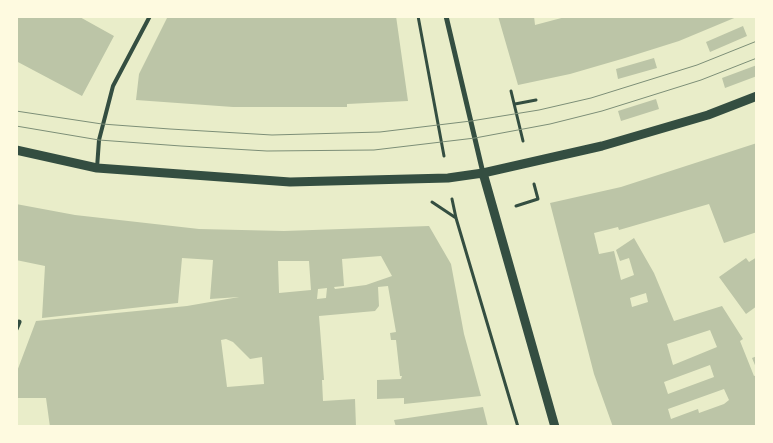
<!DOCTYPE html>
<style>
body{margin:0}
#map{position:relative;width:773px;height:443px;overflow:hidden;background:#e9edc9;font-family:Overpass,sans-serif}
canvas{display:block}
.frame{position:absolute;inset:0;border:18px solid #fefae0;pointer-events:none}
</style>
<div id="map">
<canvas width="773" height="443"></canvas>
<div class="frame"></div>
</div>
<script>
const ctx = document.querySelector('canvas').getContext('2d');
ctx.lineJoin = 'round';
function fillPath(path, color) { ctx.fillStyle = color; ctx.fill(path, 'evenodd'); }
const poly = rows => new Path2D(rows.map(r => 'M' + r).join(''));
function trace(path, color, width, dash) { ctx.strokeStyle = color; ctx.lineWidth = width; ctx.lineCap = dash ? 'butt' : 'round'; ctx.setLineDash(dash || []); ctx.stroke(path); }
const building = poly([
 [16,16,78,16,114,36,82,96,16,61],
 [168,16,396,16,408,101,347,104,347,107,233,107,136,100,139,74],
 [498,16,534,16,535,25,569,16,739,16,679,41,625,58,570,74,518,85],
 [743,26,747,36,710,52,706,42],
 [654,58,657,68,618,79,616,69],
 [757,65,757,76,725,88,722,78],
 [656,99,659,109,621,121,618,111],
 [757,143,757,232,724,243,709,204,619,230,618,227,594,233,599,254,614,251,621,280,634,275,629,258,620,261,616,250,634,238,654,273,674,321,722,306,743,339,740,341,754,376,757,375,757,427,613,427,594,374,550,203,621,187],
 [646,293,648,302,632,307,630,298],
 [710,330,717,347,673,365,667,344],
 [710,365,714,377,668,394,664,382],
 [724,389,729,400,724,404,699,413,698,409,671,419,668,409],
 [16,204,75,215,199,229,284,231,429,226,451,264,464,334,481,396,404,404,404,398,377,399,377,380,401,379,402,376,400,376,396,340,391,340,390,333,396,332,388,286,378,287,379,306,375,311,319,316,324,380,322,380,323,401,355,399,356,427,50,427,46,398,16,398,16,374,36,321,187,306,239,297,210,299,213,260,182,258,178,303,42,318,45,266,16,260],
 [381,256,392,276,366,285,335,289,334,287,344,286,342,259],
 [278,261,309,261,311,290,279,293],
 [327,288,326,298,317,299,318,289],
 [226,339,233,342,250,359,262,357,264,384,227,387,221,340],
 [757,257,757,306,746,314,719,277,746,258,749,262],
 [757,356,757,370,752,358],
 [483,407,488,427,396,427,394,420]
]);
const path = poly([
 [418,16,444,156],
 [511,91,523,141],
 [515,104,536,100],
 [452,199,456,218,518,427],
 [432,202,456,218],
 [516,206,538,199,534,184]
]);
const service = poly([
 [97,168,99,140,113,86,150,16]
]);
const minor = poly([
 [446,16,483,173],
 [16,329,19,322]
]);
const tertiary = poly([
 [16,150,97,168,290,182,448,178,483,173,602,146,708,115,757,96],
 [483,173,555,427]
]);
const tram = poly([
 [16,111,102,124,170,129,272,135,380,132,471,121,539,110,591,98,697,65,757,41],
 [16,126,99,140,181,146,267,151,374,150,475,138,550,124,602,111,701,80,757,58]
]);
fillPath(building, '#bcc5a7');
trace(path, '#344e41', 3);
trace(service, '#344e41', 4);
trace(minor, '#344e41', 5);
trace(tertiary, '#344e41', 9);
trace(tram, '#7c8e77', 1);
</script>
